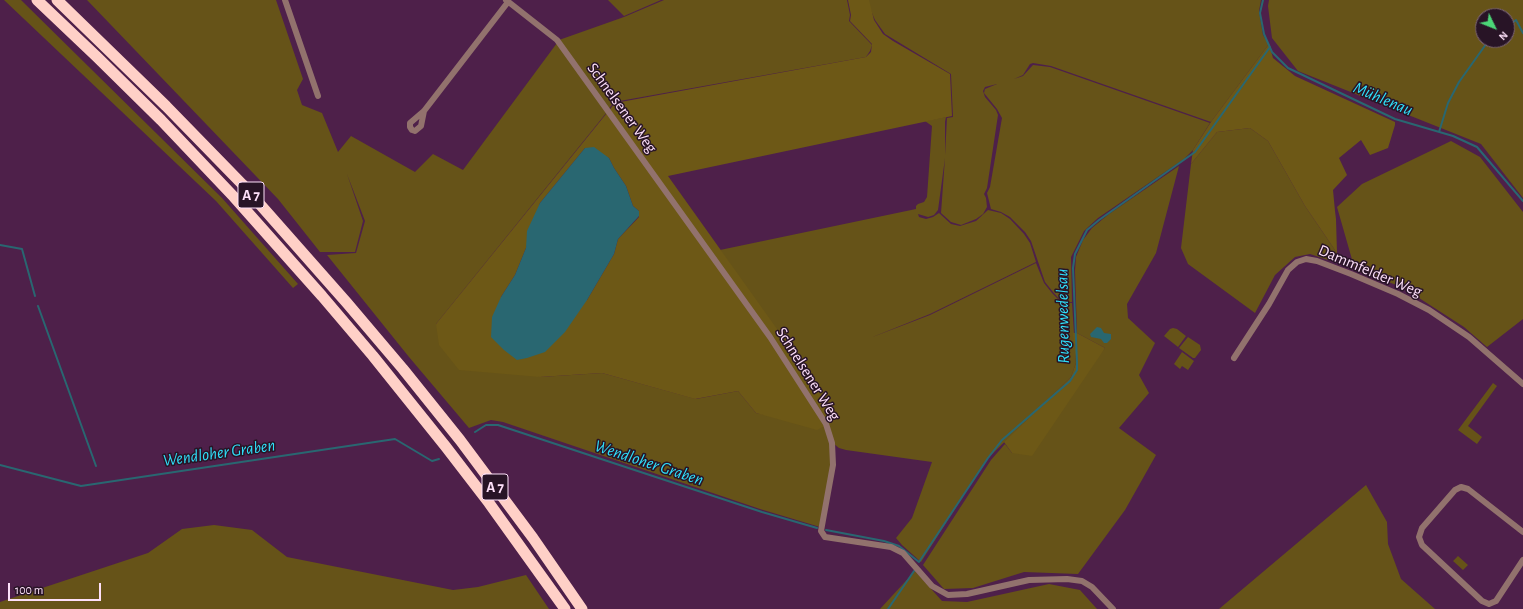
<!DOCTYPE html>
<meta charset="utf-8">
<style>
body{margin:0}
#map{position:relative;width:1523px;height:609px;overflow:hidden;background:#4e204a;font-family:"Alegreya Sans",sans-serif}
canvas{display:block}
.north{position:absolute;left:1475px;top:8px;width:40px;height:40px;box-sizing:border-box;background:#281426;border:1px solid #7d667a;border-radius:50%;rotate:133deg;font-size:11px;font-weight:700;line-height:16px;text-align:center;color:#fde0f9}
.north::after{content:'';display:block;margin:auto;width:14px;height:18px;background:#4bd677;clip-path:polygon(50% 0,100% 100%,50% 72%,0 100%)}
.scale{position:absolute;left:8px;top:583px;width:93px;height:18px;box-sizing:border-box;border:2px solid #fde0f9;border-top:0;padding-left:5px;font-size:12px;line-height:14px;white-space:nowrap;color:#fde0f9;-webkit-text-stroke:3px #281426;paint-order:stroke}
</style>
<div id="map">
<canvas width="1523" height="609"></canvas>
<div class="north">N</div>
<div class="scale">100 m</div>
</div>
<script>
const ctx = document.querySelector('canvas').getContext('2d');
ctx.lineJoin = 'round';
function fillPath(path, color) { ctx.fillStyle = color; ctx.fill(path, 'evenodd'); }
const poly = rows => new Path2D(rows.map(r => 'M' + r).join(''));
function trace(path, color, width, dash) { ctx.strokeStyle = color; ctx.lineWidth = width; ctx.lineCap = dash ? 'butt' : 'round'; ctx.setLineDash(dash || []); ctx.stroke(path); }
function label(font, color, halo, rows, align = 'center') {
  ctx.font = font + ' "Alegreya Sans",sans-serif'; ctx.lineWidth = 3; ctx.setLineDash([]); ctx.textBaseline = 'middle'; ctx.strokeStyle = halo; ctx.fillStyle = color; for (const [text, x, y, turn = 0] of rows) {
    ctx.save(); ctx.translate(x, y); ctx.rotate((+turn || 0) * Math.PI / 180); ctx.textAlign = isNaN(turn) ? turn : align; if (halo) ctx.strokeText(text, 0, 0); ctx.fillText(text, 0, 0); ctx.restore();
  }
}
const green = poly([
 [4,0,21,0,222,198,298,284,293,288,216,201],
 [87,0,276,0,303,79,297,90,302,105,322,113,338,152,351,136,415,172,433,154,463,170,557,43,607,112,436,324,540,377,602,373,696,399,738,391,756,413,824,426,831,443,831,465,820,527,760,509,503,422,491,420,469,428,409,357,327,255,356,253,365,221,347,174,363,221,355,252,320,252,278,199],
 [608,0,661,0,624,16],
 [664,0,847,0,850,15,849,21,872,45,870,51,866,57,614,102,608,110,559,40,624,17],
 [869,0,1261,0,1259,11,1263,35,1269,44,1211,122,1051,66,1033,63,1030,64,1023,75,1014,79,1023,76,1033,65,1050,67,1210,123,1193,150,1184,159,1098,218,1084,231,1071,257,1072,302,1062,302,1053,292,1045,282,1031,241,1025,232,1010,217,1001,212,991,209,987,193,990,187,1002,118,997,109,984,93,985,89,997,84,985,87,983,91,985,97,996,110,998,115,987,188,984,194,986,198,987,207,983,214,976,219,961,225,951,222,941,213,945,158,938,210,934,215,928,217,918,214,919,217,926,219,933,217,939,213,951,224,960,226,976,221,988,210,1001,213,1010,219,1024,234,1030,243,1036,262,930,314,870,338,930,315,1036,263,1044,283,1052,293,1061,302,1072,303,1076,363,1071,377,987,459,921,562,902,545,896,538,912,518,932,462,846,450,839,448,834,444,828,424,837,419,720,250,916,209,916,206,918,204,924,202,927,197,932,126,925,121,946,117,945,122,945,155,947,118,953,117,951,74,885,34,875,20,869,6],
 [1269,0,1523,0,1523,198,1481,144,1298,71,1272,38,1268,6],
 [1483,16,1507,16,1507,40,1483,40],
 [1250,128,1268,141,1305,206,1337,253,1328,260,1310,254,1295,257,1275,275,1255,313,1188,264,1181,248,1191,164,1217,132],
 [1451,141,1480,157,1523,212,1523,319,1487,347,1464,327,1402,287,1355,270,1337,207,1362,184],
 [1179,166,1156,253,1127,304,1128,318,1155,343,1139,375,1149,393,1119,428,1156,455,1125,510,1078,574,1024,572,973,588,944,589,923,565,991,460,1005,444,1012,453,1105,348,1077,333,1075,271,1076,257,1083,240,1092,228,1109,214],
 [1173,328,1177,329,1186,336,1178,347,1164,336,1170,329],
 [1188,337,1200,345,1201,350,1195,358,1193,358,1179,348],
 [1182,352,1194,361,1188,370,1182,366,1180,369,1174,364],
 [1493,383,1497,386,1468,426,1482,437,1477,444,1458,430],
 [1366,485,1387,522,1388,544,1401,579,1435,609,1219,609],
 [214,525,252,530,287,557,453,590,478,587,526,575,549,609,0,609,0,602,148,553,182,529],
 [1458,556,1468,565,1463,570,1453,561],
 [915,571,942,601,967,602,1049,584,1080,590,1097,609,880,609]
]);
const forest = poly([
 [848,0,869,0,874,20,883,34,893,41,950,74,952,116,668,176,782,336,838,419,817,430,756,413,738,391,695,399,602,373,540,377,459,370,439,345,436,324,615,103,866,57,871,52,872,44,850,21,851,15],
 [585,148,609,158,614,168,626,186,633,206,639,211,639,217,618,239,614,254,587,300,501,297,515,275,526,248,540,203],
 [1269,44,1273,58,1295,76,1395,122,1395,125,1388,148,1370,155,1361,140,1339,158,1347,175,1333,190,1335,211,1336,219,1337,253,1305,206,1268,141,1250,128,1217,132,1191,164,1193,150,1211,122],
 [1073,333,1077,333,1105,348,1032,456,1012,453,1004,442,1071,377,1076,363]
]);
const water = poly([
 [594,147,609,158,614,168,626,186,633,206,639,211,639,216,618,239,614,254,587,300,565,332,545,352,527,358,517,360,504,350,491,337,492,317,501,297,515,275,526,248,527,231,540,203,585,148],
 [1097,327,1101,328,1104,333,1111,334,1111,339,1107,343,1104,343,1101,339,1091,337,1090,334]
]);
const stream = poly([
 [1263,0,1260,13,1264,34,1272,52,1288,68,1395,119,1453,136,1477,147,1523,201],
 [1507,27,1516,20,1523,33],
 [1439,132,1448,103,1459,82,1489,40],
 [0,245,22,249,35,296],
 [38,306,96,466],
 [475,432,486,425,498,425,762,512,817,528],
 [0,465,81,486,395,439,432,461,439,459],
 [826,530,884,541,899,546,919,562,988,458,1002,440,1070,381,1077,370,1077,362,1073,268,1075,254,1087,230,1099,220,1195,152,1270,47],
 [888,609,914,571]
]);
const minor = poly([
 [285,0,318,96],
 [506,0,557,40,770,337,826,424,832,443,833,465,821,531,825,537,891,547,903,553,932,586,948,595,967,594,1029,580,1067,579,1082,581,1092,587,1113,609],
 [424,111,421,126,415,131,412,130,410,127,410,123,424,111,508,2],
 [1234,358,1269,304,1288,270,1297,262,1306,259,1317,261,1351,274,1398,294,1429,310,1469,337,1523,384],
 [1523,532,1468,489,1461,487,1455,490,1422,528,1419,537,1422,545,1482,601,1489,604,1496,601,1523,560]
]);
const motorway = poly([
 [37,0,97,57,161,120,234,197,322,296,373,356,446,447,489,503,565,609],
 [57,0,166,106,242,184,347,303,403,369,460,440,533,538,582,609]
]);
const shields = [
 [251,195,26],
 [495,487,26]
];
const shieldNames = [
 ["A 7",251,195],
 ["A 7",495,487]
];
const streetNames = [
 ["Schnelsener Weg",622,108,54],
 ["Dammfelder Weg",1370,271,23],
 ["Schnelsener Weg",808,374,58]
];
const waterNames = [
 ["Mühlenau",1383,99,23],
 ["Rugenwedelsau",1063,316,-91],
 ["Wendloher Graben",219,453,-8],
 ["Wendloher Graben",649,463,18]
];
fillPath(green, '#665318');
fillPath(forest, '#6d5816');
fillPath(water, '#296771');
trace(stream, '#296771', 2);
trace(minor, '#92726d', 6);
trace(motorway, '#ffd0c7', 11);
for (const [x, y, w] of shields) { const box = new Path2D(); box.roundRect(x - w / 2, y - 13, w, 26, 3); ctx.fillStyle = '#281426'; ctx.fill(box); trace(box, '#fde0f9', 1); }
label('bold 15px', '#fde0f9', null, shieldNames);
label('16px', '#fde0f9', '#281426', streetNames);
label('italic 17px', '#2fe0fa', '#281426', waterNames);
</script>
